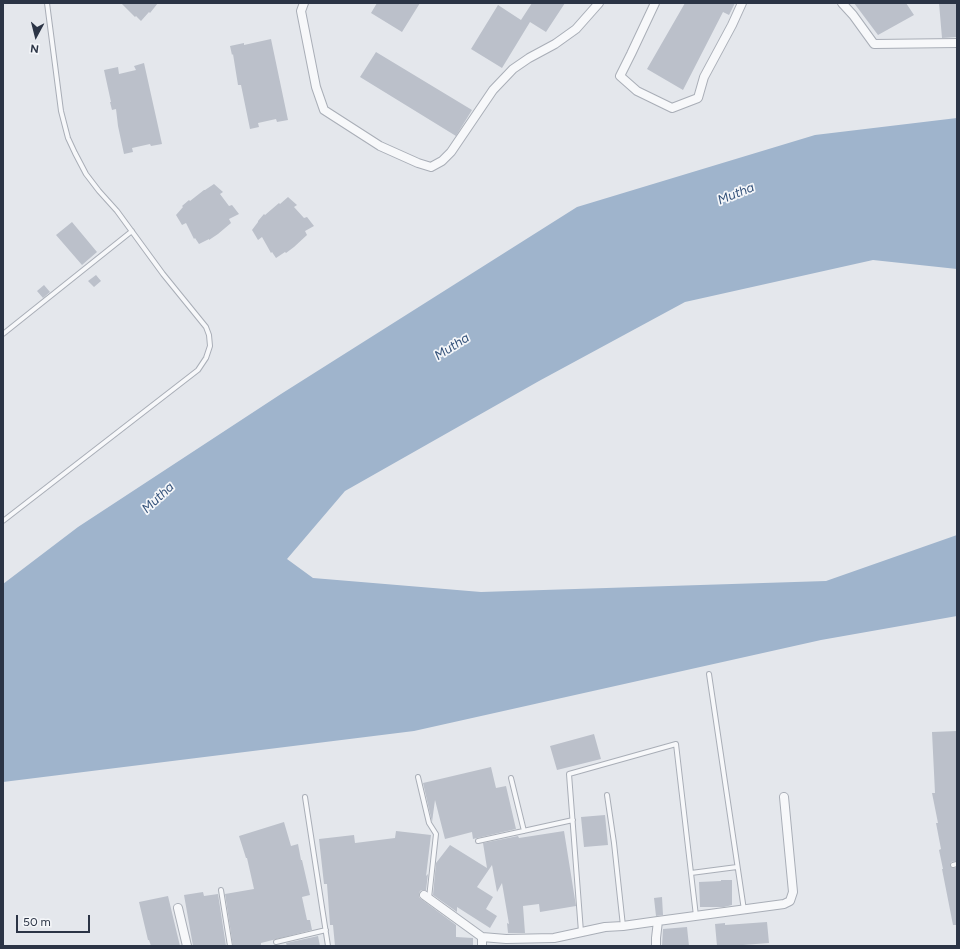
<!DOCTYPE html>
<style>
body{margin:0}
#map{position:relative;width:960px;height:949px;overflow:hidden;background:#e4e7ec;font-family:Figtree,sans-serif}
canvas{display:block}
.frame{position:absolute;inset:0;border:4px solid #2b3445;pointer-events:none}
.north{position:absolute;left:16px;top:16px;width:40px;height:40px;-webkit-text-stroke:3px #f4f6f9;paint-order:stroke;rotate:187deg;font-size:11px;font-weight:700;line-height:16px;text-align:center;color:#2b3445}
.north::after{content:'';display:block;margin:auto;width:14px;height:18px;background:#2b3445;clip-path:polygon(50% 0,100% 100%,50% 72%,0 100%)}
.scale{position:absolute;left:16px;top:915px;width:74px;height:18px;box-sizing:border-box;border:2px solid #2b3445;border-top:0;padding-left:5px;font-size:12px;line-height:14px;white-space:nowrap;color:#2b3445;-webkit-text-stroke:3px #f4f6f9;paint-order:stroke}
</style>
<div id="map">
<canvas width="960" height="949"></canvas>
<div class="frame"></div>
<div class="north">N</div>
<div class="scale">50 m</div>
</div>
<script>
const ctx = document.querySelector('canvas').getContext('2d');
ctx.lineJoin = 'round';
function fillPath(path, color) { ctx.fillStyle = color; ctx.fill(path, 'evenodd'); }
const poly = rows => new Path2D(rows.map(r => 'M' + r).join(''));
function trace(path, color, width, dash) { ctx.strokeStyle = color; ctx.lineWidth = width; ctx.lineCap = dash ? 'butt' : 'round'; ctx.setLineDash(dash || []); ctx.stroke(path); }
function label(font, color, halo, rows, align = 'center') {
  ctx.font = font + ' Figtree,sans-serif'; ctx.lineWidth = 3.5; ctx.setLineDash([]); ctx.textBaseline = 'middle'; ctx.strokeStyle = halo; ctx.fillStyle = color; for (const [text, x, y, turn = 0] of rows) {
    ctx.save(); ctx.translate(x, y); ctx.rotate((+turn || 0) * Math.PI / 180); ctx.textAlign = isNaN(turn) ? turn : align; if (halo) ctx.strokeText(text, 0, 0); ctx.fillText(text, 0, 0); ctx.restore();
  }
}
const water = poly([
 [957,118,957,269,873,260,685,302,539,381,345,491,287,559,313,578,481,592,826,581,957,535,957,616,821,640,414,731,3,782,3,584,78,527,281,394,577,207,815,135]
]);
const building = poly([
 [121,3,158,3,150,13,149,12,141,21,136,16,135,17],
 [377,3,420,3,402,32,371,13],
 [532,3,565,3,546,32,530,22,502,68,471,49,498,5,521,20],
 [685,3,735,3,729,15,723,12,683,90,647,69],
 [854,3,906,3,914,15,878,35],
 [939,3,957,3,957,37,942,38],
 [271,39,288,120,277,122,276,119,258,123,259,127,250,129,241,85,238,85,233,54,232,55,230,46,244,43,244,45],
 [376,52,472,110,456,136,360,77],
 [144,63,162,144,151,146,150,144,132,148,133,152,124,154,118,126,116,109,112,110,110,102,111,102,104,70,118,67,119,74,136,70,134,66],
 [214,184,223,192,220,194,229,206,232,205,239,214,229,219,231,223,218,234,209,240,209,239,199,244,195,238,194,239,186,223,182,225,176,215,183,207,182,206,189,200,190,201,204,190,205,190],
 [288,197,297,205,294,207,304,218,307,217,314,226,305,231,307,235,294,247,286,253,285,252,276,258,272,252,271,253,262,237,258,240,252,230,258,222,258,221,264,214,265,215,279,203,280,204],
 [72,222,97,252,82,265,56,235],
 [96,275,101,281,94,287,88,281],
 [44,285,50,292,43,298,37,291],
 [957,731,957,861,951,862,950,865,952,868,957,868,957,925,953,925,942,869,943,869,939,850,941,849,936,823,938,823,932,793,935,793,932,732],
 [594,734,601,759,557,770,550,746],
 [491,767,496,788,506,786,516,829,477,838,473,839,472,832,445,839,435,800,432,822,423,783],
 [605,815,608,845,584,847,581,817],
 [284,822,291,846,298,844,301,860,302,860,310,895,302,897,307,920,310,920,312,930,261,943,261,946,233,946,225,894,254,889,247,858,246,858,239,836],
 [396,831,431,835,426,876,428,874,426,890,422,890,420,891,419,894,419,897,421,899,456,925,456,937,473,938,473,946,335,946,333,925,330,925,327,884,324,884,319,839,354,835,355,843,395,838],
 [564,831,576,906,540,912,539,904,523,906,525,933,508,933,507,923,509,924,502,883,497,892,492,865,477,887,493,897,486,909,497,916,490,928,457,907,457,912,433,895,436,863,450,845,487,868,483,843,518,836,519,838],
 [721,880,732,880,732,905,724,907,700,907,699,882,721,881],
 [203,892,204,896,218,894,226,946,193,946,184,895],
 [168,896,180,946,151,946,149,940,148,940,139,902],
 [662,897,663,915,656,916,654,898],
 [767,922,769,943,743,945,743,946,717,946,715,924,725,923,725,925],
 [687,927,689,946,662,946,663,929],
 [318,936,320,946,287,946,286,943]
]);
const service = poly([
 [3,334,132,231],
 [3,521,198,370,206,358,210,346,209,335,206,327,163,274,117,211,99,191,86,174,75,153,68,138,61,111,47,3],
 [709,674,744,910],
 [418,777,429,823,436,834,429,898],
 [511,778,524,831],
 [607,795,614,843,623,926],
 [305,797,328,946],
 [478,841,573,820],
 [953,865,957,864],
 [691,873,737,867],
 [221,890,230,946],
 [581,932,569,774,676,744,696,916],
 [276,942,326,930]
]);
const minor = poly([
 [304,3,301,11,316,87,324,110,380,146,418,163,431,167,442,161,451,152,493,90,513,69,529,58,555,44,576,29,599,3],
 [655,3,631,54,620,76,637,91,672,108,698,98,704,77,732,25,742,3],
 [842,3,853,15,874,44,957,43],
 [424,895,482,937,482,946],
 [178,908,187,946],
 [658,921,784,904,790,901,793,892,784,797],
 [482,937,506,939,554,938,605,927,623,926,658,921,656,938,656,946]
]);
const waterNames = [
 ["Mutha",736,194,-22],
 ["Mutha",452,347,-33],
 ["Mutha",158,498,-43]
];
fillPath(water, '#9fb4cc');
fillPath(building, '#bbc0ca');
trace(service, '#a9aeb7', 6);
trace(minor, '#a9aeb7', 10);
trace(service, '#f7f8fa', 4);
trace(minor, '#f7f8fa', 8);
label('italic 13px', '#34527a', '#f4f6f9', waterNames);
</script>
